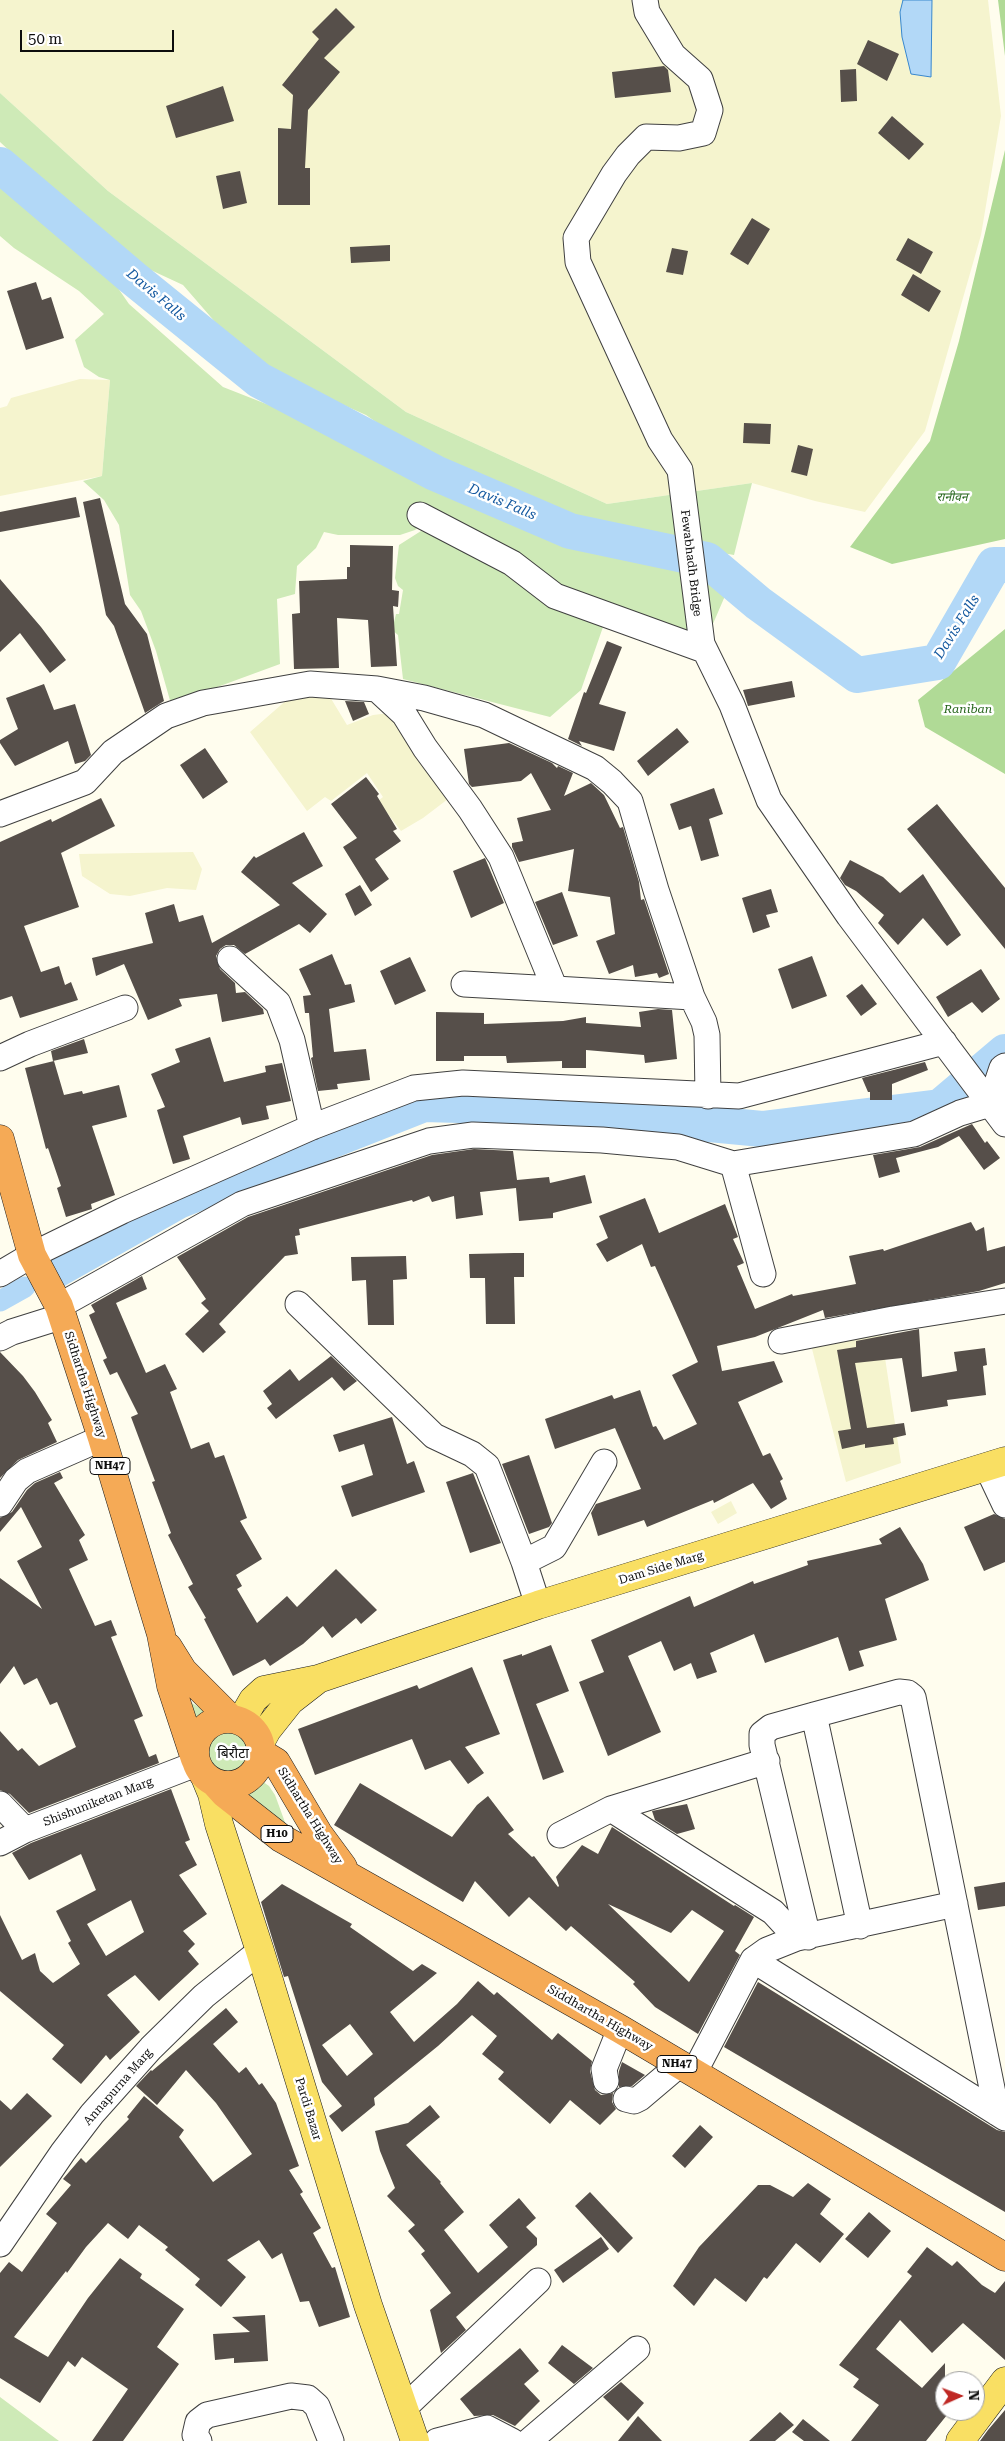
<!DOCTYPE html>
<meta charset="utf-8">
<style>
body{margin:0}
#map{position:relative;width:1005px;height:2441px;overflow:hidden;background:#fffdee;font-family:"Roboto Serif",serif}
canvas{display:block}
.north{position:absolute;left:935px;top:2371px;width:50px;height:50px;box-sizing:border-box;background:#fff;border:1px solid #9e9e9e;border-radius:50%;rotate:88deg;font-size:14px;font-weight:700;line-height:20px;text-align:center;color:#0d0d0d}
.north::after{content:'';display:block;margin:auto;width:18px;height:22px;background:#bf2824;clip-path:polygon(50% 0,100% 100%,50% 72%,0 100%)}
.scale{position:absolute;left:20px;top:30px;width:154px;height:22px;box-sizing:border-box;border:2px solid #0d0d0d;border-top:0;padding-left:6px;font-size:15px;line-height:18px;white-space:nowrap;color:#0d0d0d;-webkit-text-stroke:4px #fff;paint-order:stroke}
</style>
<div id="map">
<canvas width="1005" height="2441"></canvas>
<div class="north">N</div>
<div class="scale">50 m</div>
</div>
<script>
const ctx = document.querySelector('canvas').getContext('2d');
ctx.lineJoin = 'round';
function fillPath(path, color) { ctx.fillStyle = color; ctx.fill(path, 'evenodd'); }
const poly = rows => new Path2D(rows.map(r => 'M' + r).join(''));
function trace(path, color, width, dash) { ctx.strokeStyle = color; ctx.lineWidth = width; ctx.lineCap = dash ? 'butt' : 'round'; ctx.setLineDash(dash || []); ctx.stroke(path); }
function label(font, color, halo, rows, align = 'center') {
  ctx.font = font + ' "Roboto Serif","Noto Sans Devanagari",serif'; ctx.lineWidth = 5; ctx.setLineDash([]); ctx.textBaseline = 'middle'; ctx.strokeStyle = halo; ctx.fillStyle = color; for (const [text, x, y, turn = 0] of rows) {
    ctx.save(); ctx.translate(x, y); ctx.rotate((+turn || 0) * Math.PI / 180); ctx.textAlign = isNaN(turn) ? turn : align; if (halo) ctx.strokeText(text, 0, 0); ctx.fillText(text, 0, 0); ctx.restore();
  }
}
const farmland = poly([
 [0,0,988,0,1001,116,981,235,925,431,865,512,815,501,752,483,607,504,406,412,108,191,0,93],
 [80,379,110,380,102,476,0,496,0,408,7,406,11,398],
 [297,691,327,692,347,725,373,715,390,713,448,799,423,818,401,831,378,801,383,797,367,773,331,801,325,797,307,811,250,732],
 [193,852,202,869,196,890,167,888,130,896,110,894,82,876,79,854],
 [880,1325,901,1463,846,1482,810,1341],
 [731,1501,737,1513,718,1524,711,1512]
]);
const green = poly([
 [0,93,108,191,406,412,607,504,752,483,734,555,577,528,432,461,366,415,321,395,262,363,216,323,183,285,127,259,99,229,54,192,0,142],
 [0,183,100,262,129,304,223,387,358,440,428,475,549,527,596,541,651,551,705,565,731,582,706,640,561,592,431,516,415,530,400,535,338,535,324,532,316,548,297,566,295,594,277,599,280,664,171,704,156,651,141,611,130,595,119,525,104,500,83,481,102,476,110,380,99,377,84,367,75,340,104,314,79,291,14,248,0,236],
 [421,531,440,536,603,627,581,690,550,717,403,679,398,635,392,630,396,614,399,614,403,590,398,586,395,578,399,545],
 [189,1701,212,1716,198,1727],
 '206 1752a22 22 0 1 1 44 0a22 22 0 1 1-44 0Z',
 [259,1779,269,1786,275,1795,290,1836,242,1799],
 [0,2397,59,2441,0,2441]
]);
const forest = poly([
 [998,0,1005,0,1005,56],
 [1005,150,1005,539,892,564,850,547,930,441,959,341],
 [1005,629,1005,774,925,727,918,700]
]);
const water = poly([
 [903,0,932,0,931,77,911,74,902,37,900,12,903,0]
]);
const canal = poly([
 [0,1301,25,1287]
]);
const river = poly([
 [0,165,133,278,259,380,435,473,570,531,707,560,758,603,857,675,938,662,994,565,1005,565],
 [56,1270,178,1201,424,1104,530,1107,762,1129,940,1107,1005,1052]
]);
const building = poly([
 [336,8,355,27,324,58,340,72,308,110,305,168,310,168,310,205,278,205,278,128,291,129,293,95,282,85,319,39,312,32],
 [868,40,899,54,887,81,857,64],
 [664,66,668,70,671,92,615,98,612,72],
 [856,69,857,101,841,102,840,70],
 [223,86,234,121,176,138,166,106],
 [892,116,924,144,909,160,878,133],
 [240,171,247,203,223,209,216,176],
 [752,218,770,229,748,265,730,254],
 [908,238,933,252,921,274,896,260],
 [390,245,390,261,351,263,350,247],
 [672,248,688,251,683,275,666,272],
 [913,274,941,291,929,312,901,295],
 [36,282,42,300,51,297,64,338,26,350,7,291],
 [744,423,771,424,770,444,743,443],
 [798,445,813,449,807,476,791,472],
 [76,497,80,517,0,532,0,512],
 [100,498,125,604,147,634,164,701,145,713,114,626,106,615,83,502],
 [350,545,393,546,392,590,399,591,398,607,393,606,397,666,371,667,368,620,337,618,339,668,294,669,292,614,300,613,299,581,347,579,347,567,350,567],
 [0,579,41,627,66,660,50,673,20,633,0,652],
 [607,641,622,647,599,704,626,712,614,751,579,741,582,746,568,739,584,692,586,693],
 [792,681,795,697,748,706,743,690],
 [44,684,54,710,75,704,91,755,85,761,75,764,68,741,15,766,0,743,0,740,18,729,6,698],
 [345,701,364,702,369,714,353,721],
 [677,728,689,742,648,776,637,761],
 [509,743,552,763,557,768,558,766,573,773,564,796,591,783,604,795,620,828,623,827,639,882,641,900,644,899,669,974,659,978,657,973,635,977,633,965,609,974,596,941,615,934,610,897,568,891,574,849,519,862,512,847,512,843,523,841,517,818,551,810,531,773,521,781,472,787,469,784,464,749],
 [205,748,228,782,203,799,180,765],
 [366,777,379,794,377,796,397,829,393,831,401,841,375,859,389,879,371,892,343,847,357,838,331,804],
 [714,788,723,814,709,819,719,856,701,861,691,826,679,830,670,804],
 [101,798,115,826,61,853,79,907,24,926,41,972,59,966,65,985,71,982,78,1000,20,1018,12,996,0,1000,0,842,51,819,52,822],
 [937,804,1005,888,1005,949,907,829],
 [304,832,323,866,292,883,327,914,310,933,299,924,245,954,234,945,226,945,220,949,216,956,220,969,235,983,236,993,245,992,263,1009,264,1014,222,1022,217,994,179,999,182,1006,148,1020,124,964,96,976,92,958,153,943,145,913,174,904,179,922,203,915,212,943,280,905,241,872,254,856,256,858],
 [485,858,504,903,471,918,453,871],
 [850,860,883,877,900,893,923,874,961,935,947,946,923,918,898,945,878,923,884,915,856,891,845,885,840,878],
 [360,885,372,905,355,916,345,894],
 [771,889,778,912,766,915,770,927,753,933,742,898],
 [562,892,578,936,553,945,535,902],
 [332,954,345,985,351,984,355,1002,329,1009,334,1052,366,1049,370,1080,337,1084,338,1089,318,1091,311,1058,313,1057,309,1013,305,1013,303,996,311,995,299,969],
 [812,956,827,996,792,1009,778,969],
 [410,957,426,991,395,1005,380,971],
 [981,969,1000,999,982,1013,972,1002,948,1017,936,997],
 [862,984,877,1004,861,1016,846,996],
 [658,1009,672,1010,677,1059,645,1063,644,1055,586,1050,586,1068,562,1068,562,1061,507,1063,506,1056,464,1056,464,1061,436,1061,436,1012,484,1013,484,1024,563,1021,586,1017,586,1023,641,1027,639,1012],
 [210,1037,224,1082,266,1072,265,1066,282,1063,291,1101,266,1106,269,1119,242,1125,240,1117,183,1136,190,1159,173,1164,157,1110,165,1107,151,1074,180,1062,175,1049],
 [84,1039,88,1053,53,1061,51,1051],
 [54,1061,64,1095,82,1091,83,1094,119,1085,127,1117,92,1126,115,1195,91,1204,92,1209,66,1217,57,1188,61,1186,48,1148,46,1149,25,1068],
 [925,1062,928,1070,892,1084,892,1100,870,1100,870,1092,868,1092,862,1078],
 [972,1124,985,1143,987,1141,1000,1158,984,1170,959,1136,938,1147,896,1158,900,1172,879,1178,873,1155,920,1147],
 [474,1149,513,1151,517,1180,549,1177,550,1183,585,1175,592,1203,553,1213,553,1218,519,1221,516,1188,480,1192,483,1215,456,1219,454,1196,432,1202,429,1196,413,1202,412,1200,299,1229,300,1235,295,1236,298,1254,285,1256,219,1324,226,1332,203,1353,185,1334,209,1311,201,1303,206,1299,177,1257,248,1217,432,1155],
 [645,1198,659,1233,725,1204,738,1237,733,1239,744,1263,737,1266,755,1309,792,1294,793,1296,856,1284,849,1256,883,1249,884,1251,971,1222,976,1231,984,1227,987,1251,1005,1246,1005,1283,979,1291,825,1318,823,1310,755,1337,717,1346,722,1371,774,1361,783,1382,738,1402,763,1456,770,1453,783,1479,780,1481,787,1499,771,1509,753,1483,714,1503,713,1500,647,1527,644,1520,598,1536,591,1513,596,1504,641,1489,615,1428,555,1449,545,1419,612,1395,614,1399,640,1390,653,1427,656,1426,664,1440,697,1424,672,1375,698,1362,655,1266,651,1267,642,1244,607,1262,596,1244,608,1238,599,1216],
 [514,1253,524,1253,524,1277,514,1277,515,1324,486,1324,485,1278,470,1278,469,1254],
 [406,1256,407,1279,393,1280,394,1325,368,1325,366,1280,352,1281,351,1257],
 [142,1276,147,1289,116,1303,146,1373,165,1364,177,1389,170,1392,191,1449,209,1442,215,1458,224,1455,247,1518,240,1521,262,1559,236,1575,242,1586,237,1589,257,1623,287,1596,297,1607,336,1569,377,1610,361,1624,356,1618,332,1638,323,1626,303,1644,270,1666,265,1659,233,1676,204,1619,206,1618,188,1587,193,1584,168,1535,171,1533,152,1482,155,1481,131,1417,138,1414,117,1372,110,1375,103,1360,107,1358,89,1315,95,1312,91,1305],
 [919,1329,922,1377,957,1371,954,1352,985,1348,987,1365,983,1366,986,1395,947,1400,948,1406,911,1412,902,1358,855,1363,867,1428,904,1423,906,1435,893,1438,894,1444,865,1448,865,1444,842,1449,838,1431,851,1429,837,1350,856,1347,856,1341],
 [0,1352,23,1376,35,1392,52,1420,48,1423,57,1442,18,1460,0,1478],
 [331,1356,357,1381,344,1391,332,1377,276,1419,267,1408,272,1404,263,1391,290,1369,299,1381],
 [392,1417,407,1464,414,1461,425,1492,352,1517,341,1486,373,1475,364,1444,339,1452,333,1435],
 [529,1455,552,1523,549,1527,529,1534,502,1464],
 [60,1472,63,1478,54,1483,85,1535,79,1540,88,1560,69,1569,95,1626,111,1620,117,1635,111,1637,143,1716,134,1720,149,1757,156,1754,159,1763,29,1813,10,1794,0,1790,0,1731,18,1751,22,1748,39,1766,76,1747,57,1702,50,1705,37,1678,24,1685,14,1666,0,1684,0,1578,42,1609,17,1561,42,1547,21,1507,0,1532,0,1518,12,1512,27,1490,35,1483],
 [473,1473,501,1543,470,1553,446,1482],
 [994,1514,1005,1519,1005,1562,984,1571,964,1527],
 [900,1527,923,1564,929,1580,885,1599,897,1640,859,1651,864,1666,849,1671,838,1637,765,1663,754,1634,710,1653,717,1672,697,1679,691,1663,674,1671,661,1641,628,1656,661,1732,608,1756,579,1682,604,1672,591,1640,690,1596,694,1607,753,1581,754,1584,808,1565,807,1561,882,1544,879,1539],
 [551,1645,569,1691,536,1704,564,1772,543,1780,503,1660,522,1654,522,1656],
 [472,1667,500,1734,465,1747,484,1773,468,1784,450,1760,425,1770,412,1739,315,1775,298,1729,417,1685,419,1689],
 [360,1783,452,1837,477,1805,488,1796,514,1830,508,1834,532,1857,534,1856,558,1887,559,1886,556,1877,582,1845,598,1854,612,1827,734,1906,735,1905,754,1917,735,1951,740,1955,698,2034,655,2007,633,1984,635,1982,571,1926,566,1931,529,1897,509,1917,475,1881,463,1902,334,1825],
 [608,1904,671,1933,692,1910,724,1931,689,1982],
 [171,1789,190,1840,185,1842,197,1865,179,1875,207,1914,183,1931,195,1944,188,1951,199,1964,159,2001,135,1975,107,1995,140,2032,110,2060,106,2055,81,2084,52,2059,64,2045,0,1991,0,1915,22,1960,35,1953,40,1971,53,1983,80,1964,68,1943,71,1941,56,1911,96,1890,81,1854,29,1880,12,1853,31,1843],
 [131,1900,144,1932,106,1956,87,1924],
 [687,1804,695,1829,677,1834,655,1820,652,1811],
 [1005,1882,1005,1906,978,1910,974,1887],
 [282,1884,352,1924,350,1927,413,1971,422,1964,437,1973,390,2012,414,2042,457,2004,478,1981,494,1995,497,1992,552,2040,558,2033,592,2061,590,2071,595,2090,601,2095,613,2093,612,2102,616,2109,600,2125,570,2100,550,2124,498,2079,504,2072,482,2054,497,2036,472,2015,438,2046,374,2098,375,2105,342,2132,329,2116,342,2106,322,2082,288,1976,284,1977,261,1902],
 [350,2024,373,2054,347,2076,322,2045],
 [758,1982,997,2130,1005,2132,1005,2212,724,2047],
 [226,2008,238,2022,213,2044,239,2073,246,2067,259,2085,262,2083,276,2103,299,2166,289,2170,303,2192,300,2194,321,2228,313,2233,332,2268,335,2267,350,2317,319,2327,309,2301,300,2302,282,2253,272,2259,259,2240,227,2260,246,2277,221,2307,195,2285,200,2279,165,2250,168,2247,139,2225,128,2239,108,2223,86,2247,67,2273,66,2271,14,2337,48,2357,88,2298,120,2258,142,2274,140,2278,184,2309,157,2347,179,2364,123,2441,92,2441,128,2389,82,2357,75,2367,68,2361,40,2403,0,2378,0,2273,9,2262,22,2272,57,2223,46,2214,71,2185,63,2179,81,2158,86,2163,129,2119,127,2117,144,2096,184,2130,179,2137,213,2182,252,2154,216,2103,186,2070,157,2105,136,2086,151,2070,152,2071],
 [622,2062,645,2075,632,2086,619,2087,619,2071],
 [27,2093,52,2116,0,2167,0,2100,11,2110],
 [430,2105,440,2117,406,2145,441,2182,440,2183,464,2212,444,2230,478,2273,508,2247,489,2225,519,2198,536,2218,526,2227,537,2238,537,2245,456,2317,466,2330,441,2353,430,2310,451,2293,421,2254,425,2251,408,2231,415,2225,387,2196,395,2188,380,2151,375,2131,408,2123],
 [700,2125,713,2137,685,2168,672,2156],
 [808,2183,831,2199,820,2214,844,2234,820,2263,796,2243,767,2279,764,2277,746,2302,715,2278,694,2306,673,2286,699,2247,758,2185,770,2185,793,2197],
 [590,2192,633,2238,618,2253,575,2206],
 [869,2212,891,2231,868,2258,845,2239],
 [601,2237,609,2249,563,2283,554,2270],
 [927,2247,952,2266,957,2261,982,2285,995,2293,1005,2281,1005,2360,963,2323,932,2353,900,2320,876,2349,922,2388,945,2363,945,2411,947,2411,947,2415,926,2441,851,2441,879,2405,853,2387,859,2379,839,2365,912,2276,907,2272],
 [265,2315,268,2361,234,2363,234,2358,215,2360,213,2334,250,2332,232,2317],
 [562,2345,593,2368,574,2384,548,2363],
 [520,2348,539,2371,524,2384,540,2401,515,2426,493,2415,474,2416,460,2399],
 [621,2382,644,2403,628,2421,603,2397],
 [1005,2410,1005,2441,980,2441,988,2430],
 [780,2412,794,2425,775,2441,749,2441],
 [638,2416,662,2441,618,2441],
 [803,2419,830,2441,804,2441,792,2432]
]);
const minor = poly([
 [645,0,647,12,673,55,700,79,710,110,703,133,679,138,646,137,628,155,614,174,576,238,578,262,660,440,680,470,702,644,732,705,769,800,849,916,1005,1124],
 [420,515,512,563,555,596,704,650],
 [377,689,424,698,484,715,595,768,612,782,630,801,656,890,692,997],
 [0,814,85,782,113,752,166,716,203,703,310,684,377,689,404,714,425,748,470,809,501,857,555,989,692,997,704,1022,707,1035,708,1096],
 [230,959,278,1003,292,1040,312,1127],
 [464,984,555,989],
 [0,1058,30,1044,125,1008],
 [990,1104,1002,1068,1005,1066],
 [733,1164,763,1274],
 [0,1274,32,1255,122,1211,312,1127,414,1088,463,1083,739,1096,944,1042],
 [298,1304,434,1436,472,1454,487,1466,524,1562,538,1605],
 [59,1306,242,1204,429,1141,473,1135,602,1140,678,1147,733,1164,914,1134,960,1113,990,1104,1005,1104],
 [0,1338,12,1332,63,1316],
 [781,1341,893,1319,1005,1301],
 [987,1467,1005,1505],
 [0,1504,16,1480,27,1471,102,1438],
 [524,1562,554,1547,604,1462],
 [814,1715,860,1926],
 [0,1804,25,1830],
 [560,1835,611,1809],
 [0,1843,25,1830,196,1764],
 [808,1937,762,1745,762,1734,771,1727,814,1715,899,1692,908,1693,913,1697,997,2113],
 [797,1938,955,1904],
 [753,1960,1005,2118],
 [694,2073,753,1960,767,1950,797,1938,773,1912,611,1809,767,1761],
 [606,2081,604,2069,620,2029],
 [626,2099,634,2101,640,2098,679,2065],
 [0,2244,63,2152,92,2114,151,2048,204,1996,260,1951],
 [404,2408,538,2281],
 [199,2441,195,2435,198,2422,207,2415,291,2396,308,2398,317,2406,331,2441],
 [437,2441,487,2428,512,2441],
 [529,2441,637,2349]
]);
const major = poly([
 [241,1721,253,1700,264,1690,318,1679,538,1605,1005,1461],
 [260,1743,267,1730,290,1701,317,1680],
 [205,1777,212,1794,219,1824,260,1951,368,2305,415,2441],
 [960,2441,1005,2381]
]);
const highway = poly([
 [0,1139,32,1255,59,1306,102,1438,161,1634,171,1686,195,1759],
 [168,1647,183,1671,231,1719],
 '195 1752a33 33 0 1 1 66 0a33 33 0 1 1-66 0Z',
 [261,1753,276,1762,318,1833,343,1867],
 [215,1783,225,1794,281,1838,620,2029,1005,2257]
]);
const shields = [
 [110,1466,40],
 [277,1834,32],
 [677,2064,40]
];
const shieldNames = [
 ["NH47",110,1466],
 ["H10",277,1834],
 ["NH47",677,2064]
];
const parkNames = [
 ["रानीवन",952,497],
 ["Raniban",968,709]
];
const streetNames = [
 ["Fewabhadh Bridge",691,563,83],
 ["Sidhartha Highway",85,1385,72],
 ["Dam Side Marg",661,1568,-17],
 ["Shishuniketan Marg",98,1802,-21],
 ["Sidhartha Highway",310,1816,58],
 ["Siddhartha Highway",600,2018,30],
 ["Annapurna Marg",118,2087,-49],
 ["Pardi Bazar",308,2109,73]
];
const waterNames = [
 ["Davis Falls",156,295,40],
 ["Davis Falls",502,502,23],
 ["Davis Falls",957,627,-58]
];
const neighbourhoodNames = [
 ["बिरौटा",233,1754]
];
fillPath(farmland, '#f5f4ce');
fillPath(green, '#ceeab7');
fillPath(forest, '#b0da96');
fillPath(water, '#b2d8f7');
trace(water, '#3988ce', 1);
trace(canal, '#b2d8f7', 21);
trace(river, '#b2d8f7', 36);
fillPath(building, '#564f4a');
trace(minor, '#404040', 27);
trace(major, '#1e1e1e', 29);
trace(highway, '#1e1e1e', 29);
trace(minor, '#fff', 25);
trace(major, '#f9df63', 28);
trace(highway, '#f5aa56', 28);
for (const [x, y, w] of shields) { const box = new Path2D(); box.roundRect(x - w / 2, y - 8.5, w, 17, 4); ctx.fillStyle = '#fff'; ctx.fill(box); trace(box, '#0d0d0d', 1); }
label('bold 11px', '#0d0d0d', null, shieldNames);
label('italic 12px', '#27661d', '#fff', parkNames);
label('12px', '#0d0d0d', '#fff', streetNames);
label('italic 14px', '#165aa0', '#fff', waterNames);
label('14px', '#0d0d0d', '#fff', neighbourhoodNames);
</script>
